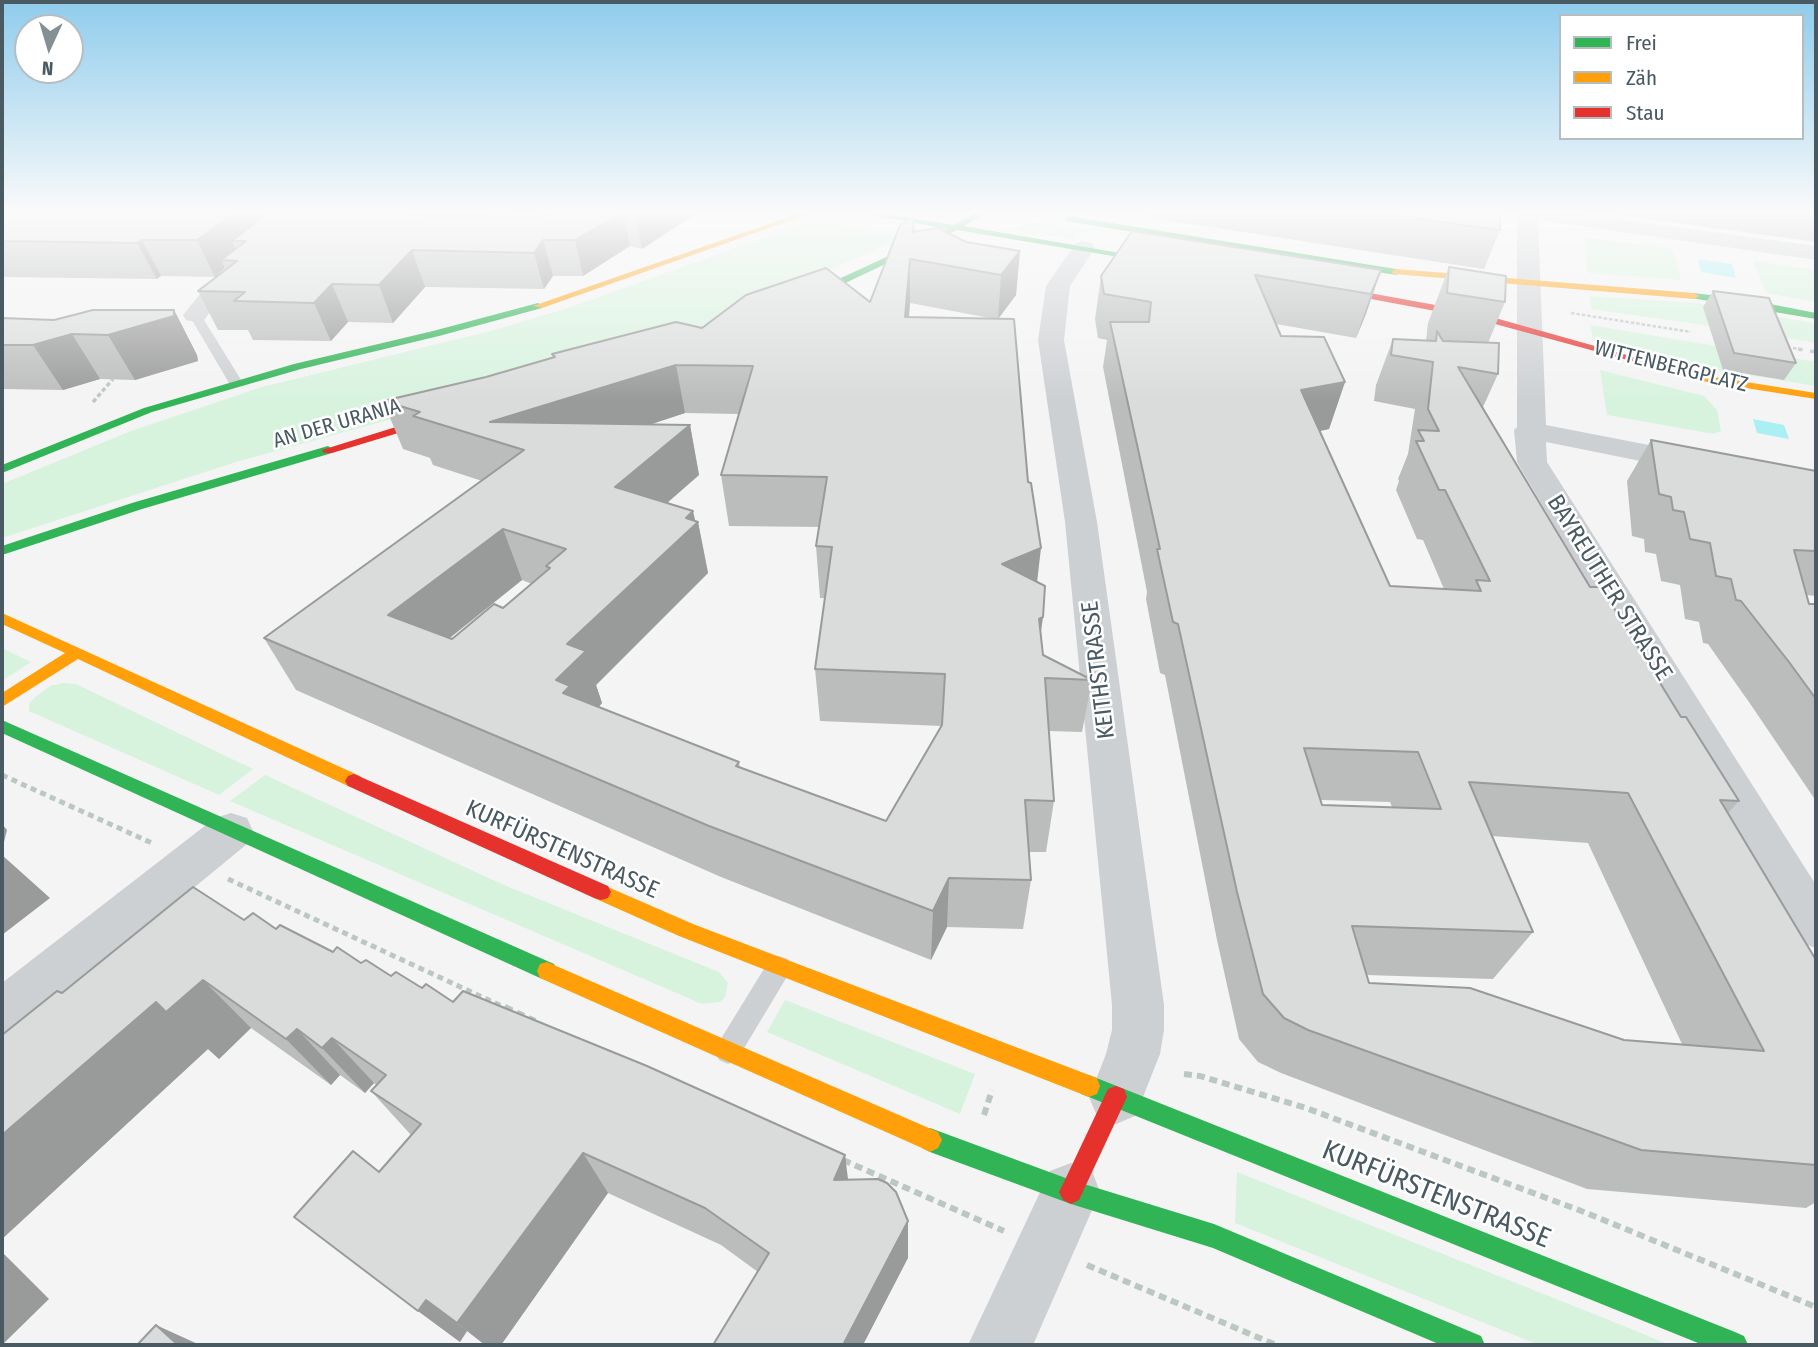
<!DOCTYPE html>
<meta charset="utf-8">
<style>
body{margin:0}
#map{position:relative;width:1818px;height:1347px;overflow:hidden;background:#f4f4f4;font-family:"Fira Sans Condensed",sans-serif}
canvas{display:block}
.frame{position:absolute;inset:0;border:4px solid #495a62;pointer-events:none}
.legend{position:absolute;left:1559px;top:14px;width:245px;height:126px;box-sizing:border-box;background:#fff;border:2px solid #b6bdc0;margin:0;padding:9px 12px;list-style:none;font-size:21px;color:#495a62}
.legend li{display:flex;align-items:center;gap:14px;height:35px}
.legend b{width:35px;border:2px solid #b6bdc0}
.north{position:absolute;left:14px;top:14px;width:70px;height:70px;box-sizing:border-box;background:#fff;border:2px solid #b6bdc0;border-radius:50%;rotate:184deg;font-size:19px;font-weight:700;line-height:28px;text-align:center;color:#495a62}
.north::after{content:'';display:block;margin:auto;width:24px;height:32px;background:#859095;clip-path:polygon(50% 0,100% 100%,50% 72%,0 100%)}
</style>
<div id="map">
<canvas width="1818" height="1347"></canvas>
<div class="frame"></div>
<ul class="legend">
<li><b style="height:9px;background:#30b455"></b>Frei</li>
<li><b style="height:9px;background:#ff9f0a"></b>Zäh</li>
<li><b style="height:9px;background:#e5322d"></b>Stau</li>
</ul>
<div class="north">N</div>
</div>
<script>
const ctx = document.querySelector('canvas').getContext('2d');
ctx.lineJoin = 'round';
function fillPath(path, color) { ctx.fillStyle = color; ctx.fill(path, 'evenodd'); }
const poly = rows => new Path2D(rows.map(r => 'M' + r).join(''));
function trace(path, color, width, dash) { ctx.strokeStyle = color; ctx.lineWidth = width; ctx.lineCap = dash ? 'butt' : 'round'; ctx.setLineDash(dash || []); ctx.stroke(path); }
function label(font, color, halo, rows, align = 'center') {
  ctx.font = font + ' "Fira Sans Condensed",sans-serif'; ctx.lineWidth = 5; ctx.setLineDash([]); ctx.textBaseline = 'middle'; ctx.strokeStyle = halo; ctx.fillStyle = color; for (const [text, x, y, turn = 0] of rows) {
    ctx.save(); ctx.translate(x, y); ctx.rotate((+turn || 0) * Math.PI / 180); ctx.textAlign = isNaN(turn) ? turn : align; if (halo) ctx.strokeText(text, 0, 0); ctx.fillText(text, 0, 0); ctx.restore();
  }
}
const green = poly([
 [813,220,906,236,814,277,761,306,666,340,540,378,236,462,2,538,2,484,131,431,262,387,494,330,568,308],
 [1031,221,1088,230,1089,231,1074,239,1016,230],
 [1584,237,1673,249,1681,280,1587,273],
 [1753,261,1814,270,1816,302,1766,293],
 [1590,296,1697,303,1808,322,1816,324,1816,343,1767,335,1758,314,1704,306,1709,326,1591,309],
 [1590,325,1716,346,1723,370,1784,380,1775,355,1816,362,1816,386,1710,369,1615,346,1593,340],
 [1600,370,1704,396,1717,410,1721,431,1714,434,1607,415],
 [2,648,31,662,2,681],
 [63,683,76,684,253,769,219,795,29,711,29,704,34,698,50,686],
 [265,775,504,885,719,972,728,983,725,997,720,1002,702,1004,230,801],
 [785,1000,975,1074,960,1114,767,1032],
 [1237,1172,1609,1320,1670,1345,1539,1345,1235,1223]
]);
const water = poly([
 [1698,259,1732,264,1736,278,1701,272],
 [1753,419,1784,425,1789,439,1757,433]
]);
const pathFar3 = poly([
 [1571,313,1691,332],
 [1793,348,1804,350]
]);
const pathFar2 = poly([
 [1798,349,1804,350],
 [1810,351,1816,352],
 [93,402,113,379]
]);
const pathFar1 = poly([
 [2,775,154,844],
 [228,879,508,1009]
]);
const path = poly([
 [505,1007,535,1021],
 [1184,1074,1200,1076,1306,1108,1584,1212,1816,1307],
 [984,1115,992,1090],
 [843,1160,1004,1231],
 [1087,1265,1276,1345]
]);
const lane = poly([
 [195,311,201,315,243,383,241,386,231,386,229,383,189,315,195,311],
 [779,956,788,959,791,967,788,975,737,1060,728,1064,719,1060,715,1051,719,1042,770,959,779,956]
]);
const street = poly([
 [298,213,321,213,220,299,204,320,195,322,186,320,183,315,204,289,298,213],
 [1517,213,1572,213,1816,246,1816,260,1538,220,1546,425,1695,454,1706,457,1710,463,1706,469,1695,472,1546,442,1547,462,1816,885,1816,948,1799,942,1517,462,1514,430,1517,427,1517,213],
 [1084,241,1092,243,1095,248,1070,286,1064,340,1097,522,1164,1005,1164,1030,1160,1054,1143,1097,1135,1116,1116,1124,1097,1116,1089,1097,1106,1054,1112,1030,1112,1005,1065,522,1038,340,1046,286,1076,243,1084,241],
 [231,813,247,818,253,831,247,844,20,1031,2,1038,2,983,215,818,231,813],
 [1071,1163,1092,1171,1100,1192,1033,1345,968,1345,1050,1171,1071,1163]
]);
const fast = poly([
 [862,213,881,213,954,225,976,213,986,213,964,226,1172,262,1167,265,957,230,799,305,791,305,791,301,947,229,862,213],
 [1069,216,1396,269,1401,272,1396,275,1066,221,1065,219,1069,216],
 [1694,293,1750,300,1816,313,1816,319,1691,298,1691,294,1694,293],
 [538,303,543,306,542,308,439,336,301,369,152,412,2,473,2,465,144,408,294,364,433,331,538,303],
 [328,446,334,450,332,453,142,509,2,555,2,546,132,503,328,446],
 [2,720,554,964,557,971,554,978,547,980,540,978,2,733,2,720],
 [1089,1075,1735,1332,1744,1336,1748,1345,1703,1345,1089,1097,1081,1094,1078,1086,1081,1078,1089,1075],
 [930,1128,1071,1180,1214,1224,1481,1336,1485,1345,1441,1345,1213,1248,1071,1204,930,1152,922,1148,918,1140,922,1132,930,1128]
]);
const slow = poly([
 [800,213,812,213,542,308,533,306,800,213],
 [1396,269,1694,293,1699,296,1694,299,1393,274,1391,272,1396,269],
 [1661,363,1708,376,1816,393,1816,399,1707,382,1657,368,1656,366,1661,363],
 [2,613,360,776,363,781,360,786,354,788,348,786,78,659,2,707,2,693,65,653,2,624,2,613],
 [601,884,693,924,1089,1075,1097,1078,1100,1086,1097,1094,1089,1097,679,936,594,898,591,892,594,886,601,884],
 [547,962,938,1132,942,1140,938,1148,930,1152,922,1148,540,978,537,971,540,964,547,962]
]);
const jam = poly([
 [1320,284,1474,312,1666,366,1657,368,1473,318,1317,289,1317,285,1320,284],
 [444,412,450,416,448,418,332,453,324,453,322,450,444,412],
 [354,774,608,886,611,892,608,898,601,900,594,898,348,786,345,781,348,776,354,774],
 [1116,1086,1124,1089,1127,1097,1079,1200,1071,1204,1063,1200,1059,1192,1063,1184,1108,1089,1116,1086]
]);
const wall = poly([
 [2,213,494,213,487,216,541,217,549,213,697,213,642,249,630,246,583,276,553,276,544,289,425,287,393,323,348,322,331,341,253,340,248,330,218,330,198,291,226,269,225,268,215,277,161,276,157,279,2,277],
 [1148,213,1500,213,1500,230,1484,269,1158,219,1147,217],
 [1605,213,1816,213,1816,242],
 [914,231,1020,251,1016,295,998,319,1037,582,1043,655,1092,680,1082,732,1049,731,1054,801,1046,852,1029,852,1031,880,1023,929,947,927,931,960,721,877,296,690,264,638,482,481,433,465,430,458,403,449,383,401,486,377,553,357,552,354,702,328,870,302],
 [910,303,995,319,909,317],
 [685,413,739,414,721,475,729,526,819,527,816,546,820,598,825,598,815,669,820,721,942,726,886,821,740,768,739,762,599,707,602,703,596,685,708,573,698,522,667,503,699,475,690,425,649,425],
 [522,580,532,584,503,608,452,639,450,638],
 [1449,267,1505,302,1488,343,1498,374,1483,407,1590,587,1681,717,1739,801,1728,813,1816,960,1816,1202,1806,1208,1587,1189,1281,1073,1258,1062,1239,1039,1217,940,1165,675,1160,673,1146,599,1147,592,1103,367,1107,340,1098,338,1095,319,1101,276,1381,270,1366,314,1356,338,1276,324,1281,336,1345,382,1329,429,1320,431,1390,586,1444,589,1423,540,1417,539,1396,490,1399,481,1398,479,1408,454,1415,409,1374,401,1376,385,1393,339,1426,341,1428,323],
 [1321,800,1390,802,1392,807,1322,805],
 [1492,836,1588,843,1682,1044,1624,1040,1369,983,1366,975,1493,979,1533,932],
 [1713,291,1796,363,1784,380,1723,370,1703,307],
 [174,310,197,355,198,361,135,380,100,379,63,390,2,389,2,318,3,319,54,320],
 [1651,440,1816,471,1816,596,1806,595,1809,604,1816,604,1816,801,1751,705,1708,644,1703,643,1699,622,1685,619,1680,585,1661,581,1656,554,1645,552,1644,539,1632,536,1627,481],
 [244,920,276,929,422,988,849,1180,908,1258,758,1272,721,1245,608,1193,501,1345,485,1345,467,1331,460,1342,418,1311,379,1172,411,1135,371,1091,376,1085,374,1083,365,1093,340,1075,331,1085,251,1028,219,1059,208,1049,2,1239,2,1035,62,993]
]);
const shadedWall = poly([
 [234,213,294,213,246,241,232,241,240,257,221,260,225,268,215,277,197,240],
 [414,213,494,213,421,251,409,215],
 [621,213,624,213,630,246,583,276,575,240],
 [635,213,697,213,642,249],
 [142,240,161,276,157,279,137,243],
 [543,240,553,276,544,289,534,253],
 [412,250,425,287,393,323,379,285],
 [1020,251,1016,295,998,319,1001,275],
 [910,259,910,303,905,363,905,317],
 [1381,270,1366,314,1356,338,1371,294],
 [332,284,348,322,331,341,314,303],
 [174,310,197,355,198,361,135,380,108,335],
 [72,334,100,379,63,390,33,345],
 [676,365,685,413,529,464,524,450,490,422],
 [1345,382,1329,429,1287,438,1301,390],
 [690,425,699,475,628,537,615,487],
 [693,511,696,524,698,522,708,573,596,685,602,703,583,724,556,680,567,644],
 [503,529,522,580,413,667,388,615],
 [1041,548,1035,600,1002,564],
 [1043,617,1036,669,1039,619],
 [2,824,7,830,2,850],
 [2,855,50,898,2,935],
 [949,878,947,927,931,960,933,911],
 [203,980,251,1028,219,1059,208,1049,2,1239,2,1135,156,1002],
 [297,1029,340,1075,331,1085,286,1039],
 [332,1038,374,1083,365,1093,322,1048],
 [583,1153,608,1193,501,1345,485,1345,457,1323],
 [845,1155,850,1195,834,1180],
 [908,1221,908,1258,863,1345,843,1345],
 [2,1252,49,1299,2,1345],
 [426,1300,467,1331,460,1342,418,1311],
 [156,1325,200,1345,178,1345]
]);
const building = poly([
 [2,213,234,213,197,240,142,240,137,243,2,241,2,213],
 [268,213,414,213,409,215,541,217,549,213,621,213,575,240,543,240,534,253,412,250,379,285,332,284,314,303,234,301,245,292,198,291,237,261,221,260,246,241,232,241,268,213],
 [1377,213,1500,213,1500,230,1377,213],
 [914,218,913,232,938,228,966,242,1020,251,1001,275,910,259,905,317,1014,319,1028,482,1031,483,1041,548,1002,564,1045,586,1043,617,1039,619,1043,655,1092,680,1045,678,1054,801,1025,800,1031,880,949,878,933,911,709,826,264,638,524,450,413,416,420,412,383,401,486,377,555,357,552,354,676,322,702,328,746,295,826,268,870,302,900,225,914,218],
 [676,365,753,366,721,475,827,477,816,546,832,547,815,669,945,674,942,725,886,821,736,766,739,762,721,755,563,693,570,686,556,680,586,651,567,644,698,522,686,518,693,511,615,487,690,425,490,422,676,365],
 [503,529,566,549,546,566,550,568,503,608,494,604,452,639,388,615,503,529],
 [1132,231,1381,270,1371,294,1255,275,1281,336,1324,337,1345,382,1301,390,1390,586,1481,591,1476,580,1490,581,1445,490,1439,490,1416,441,1424,441,1418,430,1439,431,1428,409,1433,362,1391,355,1393,339,1436,341,1437,331,1443,341,1499,343,1498,374,1458,367,1590,587,1601,587,1681,717,1686,717,1739,801,1720,800,1816,960,1816,1165,1641,1150,1308,1030,1284,1018,1263,994,1237,892,1178,624,1173,622,1157,549,1160,549,1110,322,1149,322,1151,302,1104,294,1101,276,1132,231],
 [1304,748,1418,752,1441,809,1322,805,1304,748],
 [1469,782,1628,793,1764,1051,1624,1040,1470,988,1369,983,1352,926,1533,932,1469,782],
 [1449,267,1506,276,1505,302,1447,293,1449,267],
 [1713,291,1769,298,1796,363,1734,353,1713,291],
 [93,310,174,310,174,316,108,335,72,334,33,345,2,345,2,318,54,320,93,310],
 [1651,440,1816,471,1816,551,1794,550,1809,604,1816,604,1816,699,1789,662,1741,601,1736,600,1731,579,1716,576,1710,543,1690,539,1684,512,1673,510,1671,497,1659,494,1651,440],
 [193,887,244,920,253,913,276,929,280,925,333,952,337,947,361,963,366,960,391,976,396,972,422,988,426,984,453,1002,463,991,647,1066,845,1155,834,1180,878,1179,887,1183,896,1192,908,1221,843,1345,713,1345,769,1253,705,1208,583,1153,457,1323,426,1300,418,1311,294,1217,353,1151,379,1172,421,1124,371,1091,386,1075,332,1038,322,1048,297,1029,286,1039,203,980,166,1012,156,1002,2,1135,2,1035,57,991,62,993,193,887],
 [156,1325,178,1345,137,1345,156,1325]
]);
const farStreetnames = [
 ["WITTENBERGPLATZ",1671,367,14],
 ["AN DER URANIA",337,424,-16]
];
const streetNames = [
 ["BAYREUTHER STRASSE",1609,588,58],
 ["KEITHSTRASSE",1099,670,-97],
 ["KURFÜRSTENSTRASSE",562,850,24]
];
const nearStreetnames = [
 ["KURFÜRSTENSTRASSE",1436,1195,22]
];
fillPath(green, '#d7f3de');
fillPath(water, '#aaeff3');
trace(pathFar3, '#bbc8c2', 2.5, [3.5, 2]);
trace(pathFar2, '#bbc8c2', 3.5, [4.5, 2.5]);
trace(pathFar1, '#bbc8c2', 5, [6, 4.5]);
trace(path, '#bbc8c2', 6, [8, 5]);
fillPath(lane, '#cdd0d3');
fillPath(street, '#cdd0d3');
fillPath(fast, '#30b455');
fillPath(slow, '#ff9f0a');
fillPath(jam, '#e5322d');
fillPath(wall, '#bbbdbd');
fillPath(shadedWall, '#999a9a');
fillPath(building, '#dadcdc');
trace(building, '#999a9a', 2);
const sky = ctx.createLinearGradient(0, 0, 0, 401);
sky.addColorStop(0, '#8fccec');
sky.addColorStop(0.53, '#fafafa');
sky.addColorStop(1, '#fafafa00');
ctx.fillStyle = sky;
ctx.fillRect(0, 0, 1818, 401);
label('21px', '#495a62', '#fff', farStreetnames);
label('24px', '#495a62', '#fff', streetNames);
label('28px', '#495a62', '#fff', nearStreetnames);
</script>
